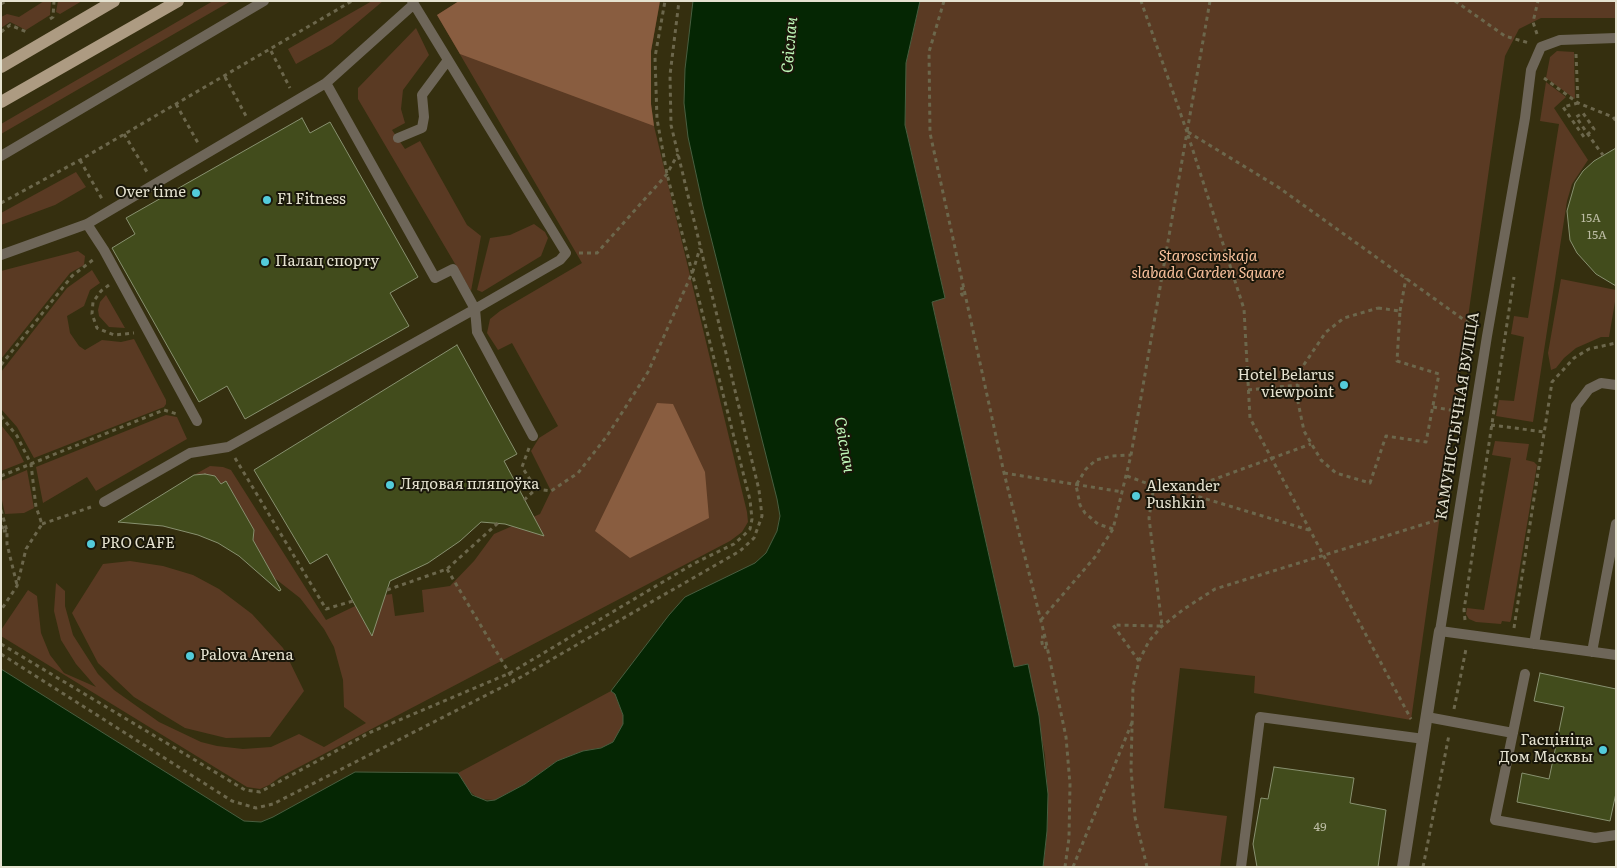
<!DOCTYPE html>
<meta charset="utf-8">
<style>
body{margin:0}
#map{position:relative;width:1617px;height:868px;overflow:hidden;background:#352f0f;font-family:Literata,serif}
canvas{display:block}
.frame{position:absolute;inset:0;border:2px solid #e5e2d0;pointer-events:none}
</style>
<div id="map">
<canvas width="1617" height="868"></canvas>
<div class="frame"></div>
</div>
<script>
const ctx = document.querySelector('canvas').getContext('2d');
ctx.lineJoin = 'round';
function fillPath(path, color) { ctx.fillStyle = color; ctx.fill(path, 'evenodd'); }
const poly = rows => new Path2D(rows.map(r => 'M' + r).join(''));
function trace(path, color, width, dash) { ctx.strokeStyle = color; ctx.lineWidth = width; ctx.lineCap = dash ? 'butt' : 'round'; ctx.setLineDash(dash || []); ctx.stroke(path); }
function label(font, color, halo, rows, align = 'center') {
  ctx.font = font + ' Literata,serif'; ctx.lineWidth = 4; ctx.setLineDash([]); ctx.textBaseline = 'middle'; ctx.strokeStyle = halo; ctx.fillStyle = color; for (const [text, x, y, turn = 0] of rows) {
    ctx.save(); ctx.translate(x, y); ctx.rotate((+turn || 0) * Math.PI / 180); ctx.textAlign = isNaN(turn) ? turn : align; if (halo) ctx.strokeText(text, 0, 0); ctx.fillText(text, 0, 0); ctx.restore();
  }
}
const green = poly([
 [44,1,51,1,50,15,26,30,10,22,1,28,1,17,7,14,19,17],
 [58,1,82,1,60,14,56,12],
 [213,1,231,1,1,134,1,124],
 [372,1,383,1,332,44,296,64,288,49],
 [459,1,660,1,651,51,651,104,654,126,747,512,748,522,742,532,730,541,280,777,269,785,260,789,247,787,1,636,1,630,28,590,37,596,41,633,50,655,64,673,96,687,76,664,61,640,54,611,56,583,65,591,65,606,73,635,98,674,114,690,159,722,201,742,217,746,243,749,271,747,299,734,324,747,366,723,344,707,343,680,334,647,324,629,300,598,268,573,267,565,253,540,254,530,226,482,221,484,205,474,194,475,210,466,223,467,231,470,326,620,376,596,392,594,395,616,424,612,422,590,450,586,474,561,494,534,540,514,551,491,531,451,539,438,558,426,512,343,498,350,487,333,490,319,500,311,582,263,437,15],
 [920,1,1616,1,1616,18,1541,18,1519,29,1505,56,1411,720,1254,693,1255,676,1180,668,1164,808,1227,816,1220,867,1043,867,1047,831,1048,794,1045,755,1027,664,1014,667,932,302,945,298,905,125,906,63],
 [416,28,429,55,403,90,401,109,405,123,392,130,405,149,420,141,467,225,481,236,471,291,358,99,358,88],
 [1557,51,1574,52,1575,99,1546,78,1550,57],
 [1546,82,1566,97,1554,108,1588,160,1572,184,1567,201,1533,422,1496,416,1499,400,1514,401,1524,337,1511,334,1514,316,1528,318,1559,124,1540,121],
 [76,172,86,187,55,205,1,225,1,213],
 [534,224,545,232,548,238,541,256,482,292,477,290,490,238,510,235],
 [78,251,85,256,84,265,70,273,1,359,1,271],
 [92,270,100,283,90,290,84,306,67,316,70,333,79,346,85,350,102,340,121,342,134,339,166,400,166,404,164,407,34,458,17,427,1,409,1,372,67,288],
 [1561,279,1616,290,1616,296,1609,337,1601,337,1576,348,1564,358,1556,368,1551,370,1548,353],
 [106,295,125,328,109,327,99,316,98,310,100,302],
 [166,415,177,417,187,439,96,491,87,477,43,503,36,467],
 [1,425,13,440,24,462,1,471],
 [1495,441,1529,444,1526,460,1534,462,1537,465,1511,620,1510,622,1502,621,1501,624,1476,622,1469,619,1466,614,1467,608,1484,610,1511,458,1492,455],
 [27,470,34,508,24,513,5,514,1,496,1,481],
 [130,561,163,566,193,575,219,589,252,614,283,648,304,691,270,737,226,738,185,728,134,697,98,663,72,613,103,564],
 [611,691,615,694,623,715,623,724,619,734,609,746,583,751,557,761,525,784,495,800,479,799,467,789,458,773]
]);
const forest = poly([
 [459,1,660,1,651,51,651,104,654,126,460,54,437,15],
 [657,403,673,404,705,472,709,518,630,558,595,531]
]);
const water = poly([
 [693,1,920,1,906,63,905,125,945,298,932,302,1014,667,1028,664,1039,716,1048,794,1047,831,1043,867,1,867,1,669,244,821,261,822,273,817,355,772,458,773,472,795,487,801,495,800,525,784,557,761,583,751,601,748,613,742,623,724,623,715,615,694,611,691,669,615,685,597,755,563,766,553,777,531,780,516,777,499,703,206,688,137,684,103,685,69,693,1]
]);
const building = poly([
 [302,118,310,133,330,122,418,277,390,293,409,326,245,419,227,386,199,402,112,248,135,234,126,218,302,118],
 [1616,148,1616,286,1596,274,1577,253,1570,240,1567,211,1575,183,1583,171,1594,161,1616,148],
 [457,345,517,454,504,461,544,536,505,524,481,522,460,541,428,563,390,581,372,636,327,554,310,564,254,470,457,345],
 [205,474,215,476,221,484,226,481,254,530,253,540,281,590,279,591,239,556,218,543,198,535,163,526,118,522,194,475,205,474],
 [1540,673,1616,689,1616,793,1610,821,1517,802,1522,773,1549,779,1564,707,1534,701,1540,673],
 [1274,767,1354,778,1350,803,1386,810,1378,867,1257,867,1253,844,1261,798,1268,799,1274,767]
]);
const path = poly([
 [944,1,929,52,930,133,1004,473,1045,637,1066,737,1070,784,1069,838,1065,867],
 [1210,1,1187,132,1244,309,1250,418,1411,719],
 [1455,1,1505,36,1529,43],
 [1,4,6,1],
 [50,19,53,17,54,1],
 [1,32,10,25,27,32],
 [1537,34,1533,22,1538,1],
 [271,51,290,88],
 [1576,54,1578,103],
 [225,77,246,116],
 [1544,78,1578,103,1613,117,1616,121],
 [1578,103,1563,107,1584,137,1594,129,1583,113,1576,117,1599,150,1603,155],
 [176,104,198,143],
 [1188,132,1278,187,1474,327],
 [124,134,147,172],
 [80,160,102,199],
 [1,203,80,160,352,1],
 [579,253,597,253,667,174,678,154],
 [109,285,101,291,93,302,92,314,97,328,114,335,134,333],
 [964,288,960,289,962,295,965,295],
 [1378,308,1400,311,1397,361,1439,374,1426,442,1386,436,1370,483,1336,473,1321,460,1304,431,1298,402,1298,385,1303,366,1326,332,1344,318,1378,308],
 [1400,311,1406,278],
 [1,365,72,276,94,259],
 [1248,390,1298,385],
 [1433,407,1462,412],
 [1,416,17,436,31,464,36,507,42,524,26,549,17,586,1,610],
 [1491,425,1545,432],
 [529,448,522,467,536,489],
 [235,458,326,609,353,601],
 [1004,473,1123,492],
 [1,476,164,410,177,414],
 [1127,476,1154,486,1182,491,1311,444],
 [1183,492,1309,530],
 [524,500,536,489,551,491,578,473,607,436,648,372,693,271,700,248],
 [1,510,7,531,7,544,17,585],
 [42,524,91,507],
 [1,526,7,531,1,531],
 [1113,529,1098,524,1085,513,1080,505,1076,485,1086,469,1096,460,1112,456,1131,455],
 [447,569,514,681],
 [387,590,447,569,498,523],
 [1041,620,1095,557,1113,529,1131,455,1187,132,1141,1],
 [1465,620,1464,610,1514,277],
 [1514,628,1552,382,1574,358,1589,349,1616,343],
 [1045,637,1041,637,1043,648,1047,647],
 [1,644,245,790,260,792,371,732,510,673,693,564,734,544,743,536,750,529,752,519,750,500,667,174,657,119,655,57,665,1],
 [1,654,232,801,256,808,273,804,514,681,740,551,754,538,762,516,759,490,671,125,670,75,679,1],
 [1139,661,1113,625,1162,626,1149,518,1154,486],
 [1454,709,1466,649],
 [1073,867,1133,720],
 [1147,867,1135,817,1131,769,1133,687,1139,661,1149,641,1162,626,1184,609,1215,589,1444,518],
 [1423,867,1449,735]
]);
const service = poly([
 [412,1,566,253,560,260,475,309,477,332,533,436],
 [1616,38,1560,40,1541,47,1531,70,1525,118,1487,336,1440,631,1616,655],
 [398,138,422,128,424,117,422,95,448,60],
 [1,156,264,1],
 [87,224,104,250,197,421],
 [1,255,87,224,326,83,414,4],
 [104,502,190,453,228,447,475,309,453,269,435,278,326,83],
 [1534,644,1576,406,1589,389,1601,383,1616,385],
 [1592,652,1616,524],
 [1525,674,1495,820,1595,838,1616,835],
 [1427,717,1513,733],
 [1241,867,1260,717,1424,739]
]);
const minor = poly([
 [1403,867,1440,631]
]);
const primary = poly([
 [1,67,114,1],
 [1,102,178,1]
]);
const markers = [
 [196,193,5,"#53cbda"],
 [267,200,5,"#53cbda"],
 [265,262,5,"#53cbda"],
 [1344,385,5,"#53cbda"],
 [390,485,5,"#53cbda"],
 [1136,496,5,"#53cbda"],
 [91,544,5,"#53cbda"],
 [190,656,5,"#53cbda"],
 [1603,750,5,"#53cbda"]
];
const numberNames = [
 ["15А",1591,218],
 ["15А",1597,235],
 ["49",1320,827]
];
const poiNames = [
 ["Over time",186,193,"right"],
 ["F1 Fitness",277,200],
 ["Палац спорту",275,262],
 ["Hotel Belarus",1334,376,"right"],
 ["viewpoint",1334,393,"right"],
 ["Лядовая пляцоўка",400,485],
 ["Alexander",1146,487],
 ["Pushkin",1146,504],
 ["PRO CAFE",101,544],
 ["Palova Arena",200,656],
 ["Гасцініца",1593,741,"right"],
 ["Дом Масквы",1593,758,"right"]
];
const parkNames = [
 ["Staroscinskaja",1208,257],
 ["slabada Garden Square",1208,274]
];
const streetNames = [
 ["КАМУНІСТЫЧНАЯ ВУЛІЦА",1458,416,-81]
];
const waterNames = [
 ["Свіслач",790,45,-85],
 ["Свіслач",844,445,80]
];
fillPath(green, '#5a3a23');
fillPath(forest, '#895d40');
fillPath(water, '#052603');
trace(water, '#485e40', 1);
fillPath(building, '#424c1c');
trace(building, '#889170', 1);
trace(path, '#6c674c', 3, [4, 4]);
trace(service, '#6e6659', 10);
trace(minor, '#6e6659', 12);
trace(primary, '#ad9b82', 12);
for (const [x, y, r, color] of markers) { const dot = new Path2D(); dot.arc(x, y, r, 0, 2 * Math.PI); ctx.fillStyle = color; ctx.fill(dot); trace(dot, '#1a170a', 2); }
label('12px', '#bcbca3', null, numberNames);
label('15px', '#e5e2d0', '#1a170a', poiNames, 'left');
label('italic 15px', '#f9c19c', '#1a170a', parkNames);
label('15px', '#e5e2d0', '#1a170a', streetNames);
label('italic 16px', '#bef6b7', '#1a170a', waterNames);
</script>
